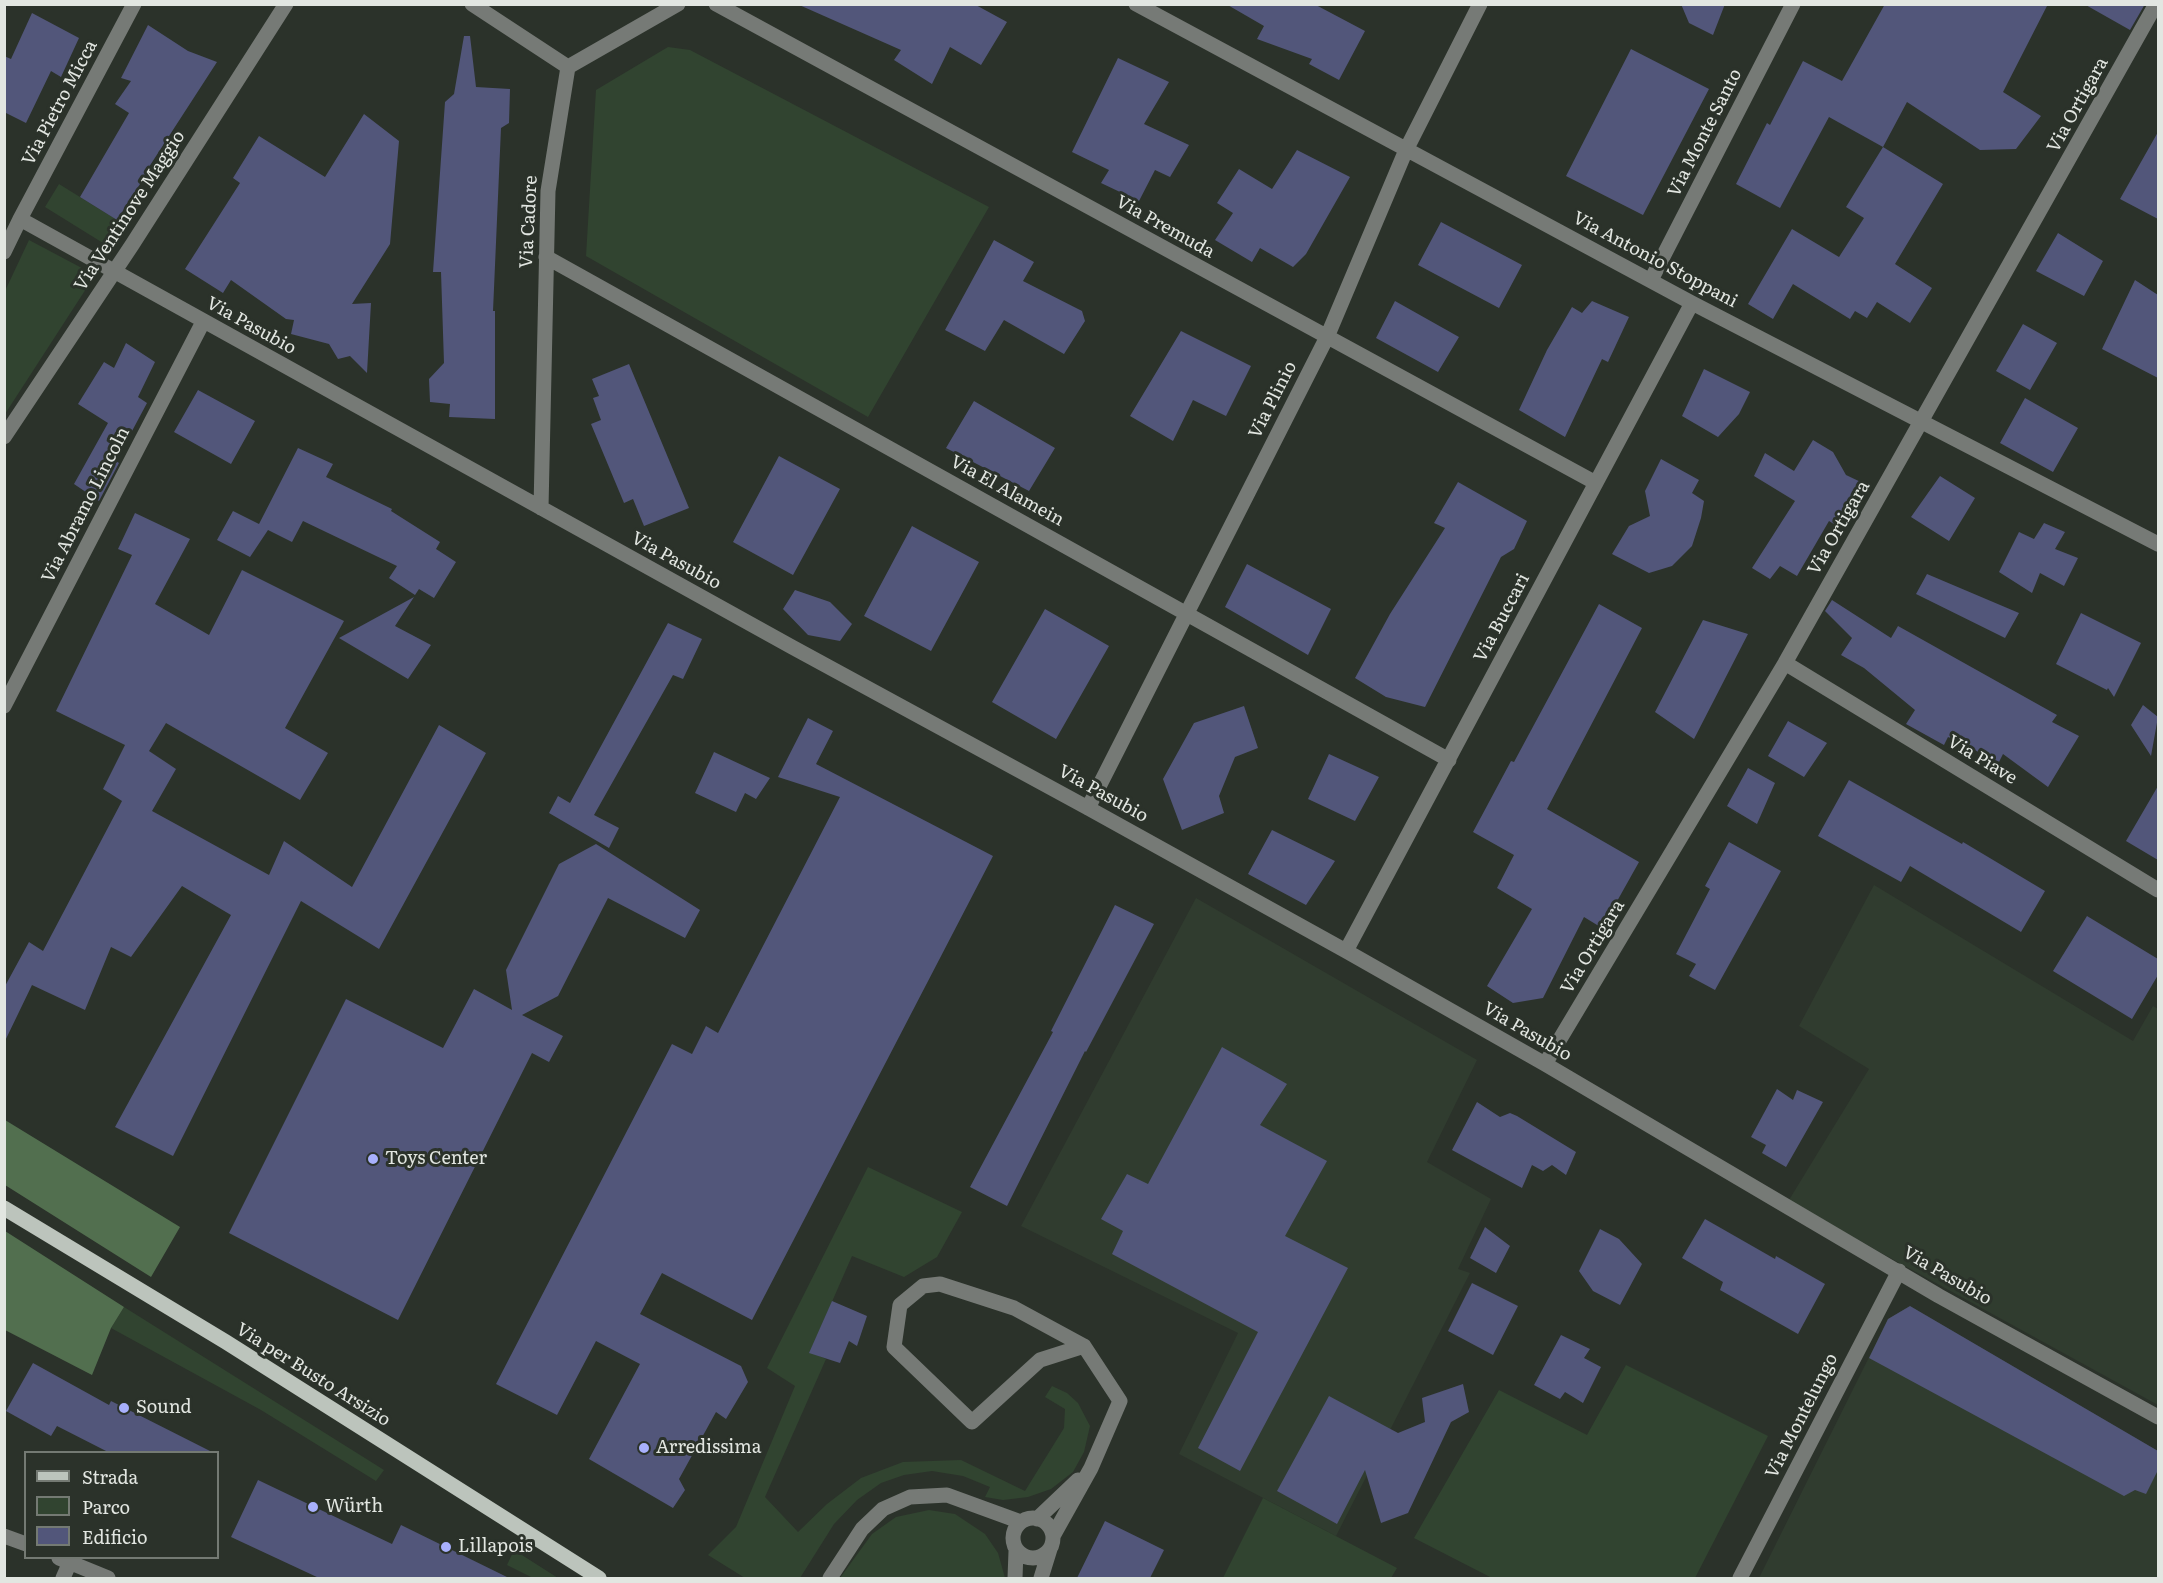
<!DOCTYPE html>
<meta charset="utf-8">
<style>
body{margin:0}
#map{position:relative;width:2163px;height:1583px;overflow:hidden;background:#2b322a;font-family:Literata,serif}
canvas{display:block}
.frame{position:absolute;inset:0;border:6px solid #e2e6e1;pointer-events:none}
.legend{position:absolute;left:24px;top:1451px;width:195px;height:108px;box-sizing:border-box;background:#2b322a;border:2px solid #747a73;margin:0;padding:8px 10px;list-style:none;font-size:18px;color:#e2e6e1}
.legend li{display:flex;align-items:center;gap:12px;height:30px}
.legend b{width:30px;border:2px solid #747a73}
</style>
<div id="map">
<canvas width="2163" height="1583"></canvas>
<div class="frame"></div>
<ul class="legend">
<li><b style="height:8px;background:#bcc4bc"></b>Strada</li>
<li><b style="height:16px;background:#314430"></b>Parco</li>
<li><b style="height:16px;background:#52567a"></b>Edificio</li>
</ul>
</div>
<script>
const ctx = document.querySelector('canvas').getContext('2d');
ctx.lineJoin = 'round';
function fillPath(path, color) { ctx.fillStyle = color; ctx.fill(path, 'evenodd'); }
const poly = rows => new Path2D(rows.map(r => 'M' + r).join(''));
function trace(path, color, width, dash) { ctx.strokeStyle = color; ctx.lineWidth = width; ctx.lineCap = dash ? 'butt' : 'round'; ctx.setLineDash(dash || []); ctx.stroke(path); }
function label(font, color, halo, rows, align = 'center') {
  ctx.font = font + ' Literata,serif'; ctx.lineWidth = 6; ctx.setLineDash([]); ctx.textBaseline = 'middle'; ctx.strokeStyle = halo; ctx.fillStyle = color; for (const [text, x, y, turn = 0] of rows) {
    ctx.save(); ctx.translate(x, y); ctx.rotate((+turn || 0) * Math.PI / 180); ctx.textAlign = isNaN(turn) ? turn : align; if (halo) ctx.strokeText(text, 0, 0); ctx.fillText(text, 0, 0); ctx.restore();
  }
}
const built = poly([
 [1874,885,2133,1041,2153,1006,2158,1009,2158,1405,1874,1249,1789,1200,1869,1069,1799,1026],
 [1196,898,1477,1060,1427,1162,1491,1199,1458,1269,1470,1273,1336,1536,1179,1454,1238,1333,1021,1226],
 [1910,1306,2158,1451,2158,1578,1759,1578,1888,1319]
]);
const green = poly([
 [668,47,690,50,989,207,868,417,586,256,596,90],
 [59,184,117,220,103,243,45,207],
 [29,240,95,275,5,414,5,291],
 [868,1167,962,1212,937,1257,904,1277,852,1256,810,1352,826,1359,765,1497,798,1532,827,1504,861,1478,903,1462,961,1460,1025,1491,1064,1428,1065,1409,1045,1397,1052,1386,1067,1393,1078,1403,1090,1426,1084,1452,1073,1472,1051,1489,1028,1497,1003,1500,985,1497,990,1487,963,1476,932,1471,904,1475,881,1483,857,1500,834,1524,800,1578,745,1578,708,1555,736,1527,795,1386,767,1368],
 [124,1307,384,1470,376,1481,261,1410,111,1328],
 [1626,1365,1768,1436,1695,1578,1492,1578,1414,1538,1499,1390,1587,1435],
 [1263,1498,1397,1568,1391,1578,1223,1578],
 [929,1510,955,1514,985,1534,998,1553,1005,1578,840,1578,872,1534,896,1517],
 [514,1550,558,1578,533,1578,507,1565]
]);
const forest = poly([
 [5,1120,180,1227,151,1277,5,1185],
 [5,1231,124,1307,111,1328,92,1375,5,1330]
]);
const building = poly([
 [797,4,974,4,1007,22,981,65,950,47,932,84,894,60,901,50],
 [1226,4,1314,4,1365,31,1339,80,1309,64,1312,59,1257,39,1264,26],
 [1681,4,1725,4,1713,35,1689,23],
 [1885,4,2048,4,2003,92,2041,116,2016,149,1980,150,1907,102,1883,147,1829,117,1780,208,1736,184,1767,123,1770,125,1803,61,1842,81],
 [2084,4,2145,4,2130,30],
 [32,13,79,38,61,77,51,71,26,123,4,112,4,56,11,59],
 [148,25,188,51,217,62,147,170,149,170,117,220,80,197,129,113,115,104,131,81,121,78],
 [464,36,470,36,476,87,510,89,509,123,501,128,493,311,495,311,495,419,449,417,450,404,430,402,429,379,444,363,441,272,433,272,445,102,454,94],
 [1631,49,1709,89,1643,215,1566,176],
 [1118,58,1169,82,1144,124,1189,145,1170,177,1155,170,1139,201,1101,183,1109,170,1072,152],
 [364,114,399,141,390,244,352,304,371,303,367,373,350,356,338,359,329,344,291,334,294,320,286,319,231,280,223,293,185,269,240,183,233,178,259,136,325,177],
 [2158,132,2158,219,2120,199],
 [1883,147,1943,184,1895,264,1932,288,1910,323,1877,302,1867,318,1855,311,1850,319,1793,284,1773,319,1748,304,1792,229,1839,257,1864,218,1846,207],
 [1297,150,1350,177,1306,254,1293,267,1260,248,1252,262,1215,240,1233,213,1217,203,1239,169,1272,189],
 [1441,222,1522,265,1499,308,1418,265],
 [2058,233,2103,261,2084,296,2036,271],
 [994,240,1034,262,1023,281,1082,311,1085,321,1064,354,1004,320,985,351,945,330],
 [2135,280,2158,295,2158,378,2102,349],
 [1395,301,1459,337,1438,372,1376,338],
 [1592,301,1629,317,1608,362,1602,359,1565,437,1519,410,1547,350,1572,307,1582,313],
 [2023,324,2057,343,2030,390,1996,371],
 [1181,331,1251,366,1226,416,1193,400,1173,441,1130,416],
 [126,343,155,362,138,397,147,403,116,461,119,463,99,501,74,484,108,423,78,404,104,362,114,368],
 [629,364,689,508,644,526,633,499,624,503,591,424,601,420,593,398,599,396,592,379],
 [1704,369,1750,392,1739,414,1718,437,1682,416],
 [198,390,255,421,231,464,174,432],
 [2025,398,2078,428,2053,472,2000,443],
 [974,401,1055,448,1029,491,946,448],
 [1813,440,1833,452,1846,475,1865,484,1837,526,1829,521,1797,576,1780,566,1770,579,1752,568,1795,501,1754,476,1765,453,1794,471],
 [298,448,333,464,326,477,392,509,391,511,440,542,436,549,456,562,434,598,419,589,415,595,389,578,397,566,303,521,292,542,268,530,250,557,217,540,233,511,259,524],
 [779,456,840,489,793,575,733,542],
 [1661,459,1699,480,1692,493,1704,501,1701,518,1692,546,1672,566,1649,573,1612,554,1629,526,1650,516,1645,491],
 [1940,476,1975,498,1949,541,1911,517],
 [1458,482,1527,521,1514,549,1501,557,1425,707,1386,697,1355,678,1390,614,1445,528,1434,523],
 [135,513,190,539,155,604,209,635,242,570,344,621,285,728,328,753,300,800,166,723,149,751,176,769,152,811,269,875,284,841,352,887,439,725,486,753,379,949,301,901,173,1156,115,1127,231,915,182,886,131,957,111,947,85,1010,32,985,4,1043,4,988,29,942,43,951,122,801,103,789,125,745,56,711,132,555,118,549],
 [2044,523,2065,532,2055,549,2078,558,2064,586,2040,573,2032,593,1999,572,2019,532,2034,539],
 [912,526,979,562,931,651,864,616],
 [1247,564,1331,609,1308,655,1225,607],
 [1927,574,2019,613,2005,638,1916,594],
 [795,590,830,602,852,624,840,641,808,635,783,609],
 [414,597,395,626,431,645,408,679,339,638],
 [1832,600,1891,638,1898,626,2057,715,2052,722,2079,736,2048,787,2003,754,1999,762,1948,737,1944,745,1906,724,1915,710,1864,668,1841,655,1852,638,1825,611],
 [1599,604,1642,628,1547,809,1639,862,1602,928,1584,917,1543,998,1513,1003,1487,986,1532,909,1497,888,1514,855,1473,832,1511,761,1514,762],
 [1045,609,1109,646,1056,739,992,702],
 [2081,613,2141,643,2114,697,2108,688,2107,690,2056,664],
 [1703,620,1748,634,1694,739,1655,712],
 [668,623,702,639,683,679,673,675,594,815,619,828,609,848,549,813,558,796,570,803],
 [2143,705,2158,717,2151,756,2131,725],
 [1244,706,1258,748,1235,757,1219,796,1224,813,1182,830,1163,779,1194,723],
 [808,718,833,731,816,764,993,856,752,1320,662,1273,640,1314,741,1366,748,1382,726,1419,716,1412,679,1479,685,1490,673,1508,589,1459,640,1364,596,1341,557,1415,496,1384,672,1044,692,1054,706,1026,718,1033,840,797,778,777],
 [1788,721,1827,743,1804,777,1768,756],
 [714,752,770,778,756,799,745,793,736,812,695,793],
 [1329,754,1379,777,1355,821,1308,799],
 [1748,768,1775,783,1757,824,1727,806],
 [1849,780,1962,844,1963,842,2045,891,2021,932,1910,866,1901,882,1818,836],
 [2158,786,2158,860,2126,841],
 [1272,830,1335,861,1306,905,1248,874],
 [1729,842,1781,871,1715,990,1689,976,1696,964,1676,954,1710,889,1705,886],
 [596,844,700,910,685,938,608,898,558,996,522,1015,563,1036,549,1062,532,1053,398,1320,229,1233,346,999,443,1048,474,989,512,1010,506,970,559,864],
 [1115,905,1154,924,1086,1052,1085,1051,1007,1206,970,1187,1053,1032,1051,1031],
 [2087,916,2158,959,2158,975,2132,1019,2053,971],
 [1222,1047,1287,1084,1260,1125,1327,1161,1285,1236,1348,1268,1240,1471,1198,1448,1258,1332,1112,1254,1123,1231,1101,1219,1127,1174,1148,1184],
 [1777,1089,1793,1100,1797,1090,1823,1102,1786,1167,1762,1153,1766,1145,1751,1137],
 [1477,1102,1500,1117,1510,1113,1517,1116,1576,1152,1566,1175,1552,1165,1543,1171,1532,1165,1522,1188,1452,1150],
 [1705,1219,1775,1259,1776,1256,1825,1284,1798,1334,1720,1290,1723,1282,1682,1258],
 [1485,1227,1510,1246,1496,1273,1470,1258],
 [1600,1229,1619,1239,1642,1264,1620,1305,1593,1291,1579,1271],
 [1472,1283,1518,1306,1493,1355,1448,1331],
 [832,1301,867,1316,857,1346,849,1341,840,1363,809,1353],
 [1910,1306,2158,1451,2158,1470,2146,1494,2135,1490,2124,1496,1869,1358,1888,1319],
 [1561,1335,1590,1349,1584,1358,1601,1367,1583,1403,1565,1392,1560,1399,1534,1385],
 [33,1363,109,1405,111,1401,212,1452,108,1452,57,1426,51,1436,6,1411],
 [1463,1384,1469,1412,1451,1422,1408,1513,1381,1523,1365,1470,1337,1524,1277,1491,1329,1396,1398,1433,1425,1422,1422,1398],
 [258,1480,392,1544,401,1525,509,1578,319,1578,231,1537],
 [1105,1521,1164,1550,1150,1578,1077,1578]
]);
const minor = poly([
 [472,4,568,67],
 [716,4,1596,483],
 [1136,4,1692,303,2158,544],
 [20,219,792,647,1088,808,1346,951,1545,1064,1939,1296,2158,1417],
 [4,252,20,219,134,4],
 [546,257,1449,760],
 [1651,280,1793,4],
 [4,437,132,245,286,4],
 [541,508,548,191,568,67,678,4],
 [1785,663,2158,890],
 [4,706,203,322],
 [1088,808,1327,337,1406,150,1480,4],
 [1346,951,1692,303],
 [1545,1064,1785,663,2156,4],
 '1013 1538a20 20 0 1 1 40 0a20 20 0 1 1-40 0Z',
 [1037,1519,1078,1480],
 [4,1536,26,1544],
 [1053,1536,1091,1468,1120,1401,1084,1346,1014,1308,940,1284,923,1286,900,1305,894,1347,972,1422,1040,1360,1084,1346],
 [59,1558,108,1578],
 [63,1578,70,1562],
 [830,1578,862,1529,883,1509,910,1497,947,1495,1021,1522],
 [1015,1578,1016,1551],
 [1041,1578,1050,1549],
 [1740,1578,1899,1271]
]);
const major = poly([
 [4,1208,226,1342,599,1578]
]);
const markers = [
 [373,1159,6,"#a8b0fc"],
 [124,1408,6,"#a8b0fc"],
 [644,1448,6,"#a8b0fc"],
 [313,1507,6,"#a8b0fc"],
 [446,1547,6,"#a8b0fc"]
];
const streetNames = [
 ["Via Pietro Micca",60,103,-62],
 ["Via Ortigara",2078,105,-61],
 ["Via Monte Santo",1705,133,-63],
 ["Via Ventinove Maggio",130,211,-57],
 ["Via Cadore",529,222,-87],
 ["Via Premuda",1165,227,29],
 ["Via Antonio Stoppani",1655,260,28],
 ["Via Pasubio",251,326,29],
 ["Via Plinio",1273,400,-63],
 ["Via El Alamein",1007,491,29],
 ["Via Abramo Lincoln",86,505,-63],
 ["Via Ortigara",1839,528,-60],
 ["Via Pasubio",676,561,29],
 ["Via Buccari",1502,618,-62],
 ["Via Piave",1982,760,31],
 ["Via Pasubio",1103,794,29],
 ["Via Ortigara",1593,947,-59],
 ["Via Pasubio",1527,1032,30],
 ["Via Pasubio",1947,1276,30],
 ["Via per Busto Arsizio",313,1375,32],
 ["Via Montelungo",1802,1416,-63]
];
const poiNames = [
 ["Toys Center",385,1159],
 ["Sound",136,1408],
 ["Arredissima",656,1448],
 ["Würth",325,1507],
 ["Lillapois",458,1547]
];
fillPath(built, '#303c2f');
fillPath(green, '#314430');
fillPath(forest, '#526f4f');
fillPath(building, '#52567a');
trace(minor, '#767a76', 15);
trace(major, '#bcc4bc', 15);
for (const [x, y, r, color] of markers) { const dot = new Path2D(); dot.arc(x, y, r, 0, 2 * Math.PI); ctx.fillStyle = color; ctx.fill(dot); trace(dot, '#2b322a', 2); }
label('18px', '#e2e6e1', '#2b322a', streetNames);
label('18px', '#e2e6e1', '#2b322a', poiNames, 'left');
</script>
